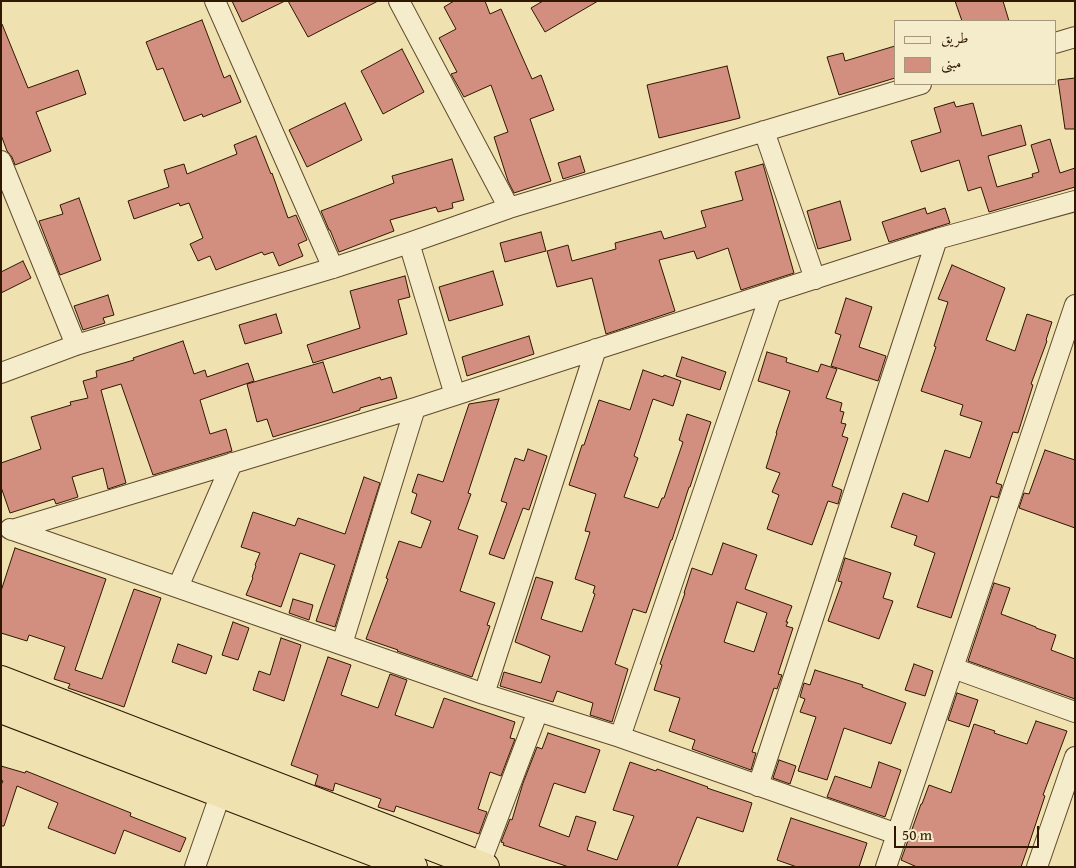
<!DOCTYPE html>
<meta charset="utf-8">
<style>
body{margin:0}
#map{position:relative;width:1076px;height:868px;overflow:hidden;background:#efe2b0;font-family:"Gentium Book Plus",Amiri,serif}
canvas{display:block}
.frame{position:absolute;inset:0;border:2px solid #301700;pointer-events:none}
.legend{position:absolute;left:894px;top:20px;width:162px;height:65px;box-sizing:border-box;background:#f5eccc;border:1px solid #a6977a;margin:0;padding:6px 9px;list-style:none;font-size:15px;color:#301700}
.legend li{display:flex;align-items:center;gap:10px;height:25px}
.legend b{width:25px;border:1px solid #a6977a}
.scale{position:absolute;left:894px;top:826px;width:145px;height:22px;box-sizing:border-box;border:2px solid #301700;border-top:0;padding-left:6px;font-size:15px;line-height:18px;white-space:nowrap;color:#301700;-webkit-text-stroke:4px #f5eccc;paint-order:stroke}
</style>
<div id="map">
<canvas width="1076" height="868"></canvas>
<div class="frame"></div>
<ul class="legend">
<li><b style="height:6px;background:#f5eccc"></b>طريق</li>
<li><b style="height:14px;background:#d28e7f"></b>مبنى</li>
</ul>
<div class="scale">50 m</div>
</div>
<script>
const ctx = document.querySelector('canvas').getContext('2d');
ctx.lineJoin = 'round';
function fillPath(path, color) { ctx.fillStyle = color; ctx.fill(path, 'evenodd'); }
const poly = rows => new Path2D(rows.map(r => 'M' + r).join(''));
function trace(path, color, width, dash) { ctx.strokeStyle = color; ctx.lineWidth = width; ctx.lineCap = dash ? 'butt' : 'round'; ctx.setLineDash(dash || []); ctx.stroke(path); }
const building = poly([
 [232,1,285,1,242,22,232,1],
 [288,1,378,1,308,37,288,1],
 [454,1,485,1,490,14,501,9,532,79,541,75,554,110,530,119,551,181,514,193,508,181,494,137,508,132,491,85,464,97,451,74,457,72,439,38,456,29,444,7,454,1],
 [543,1,598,1,545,32,531,8,543,1],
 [955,1,1003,1,1009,21,962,21,955,1],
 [202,20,224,78,230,75,241,102,203,117,202,114,184,121,163,68,157,70,146,42,202,20],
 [1,24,2,24,28,88,78,70,86,94,36,112,51,151,15,165,12,157,7,151,1,135,1,24],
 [895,46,895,78,839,95,827,57,843,53,845,61,895,46],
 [402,49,424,92,383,114,361,71,402,49],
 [727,66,740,118,659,138,647,85,727,66],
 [1075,78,1075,129,1065,129,1058,80,1075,78],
 [954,102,956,107,973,103,982,136,1021,125,1026,145,988,156,997,187,1033,177,1032,174,1039,172,1031,145,1050,139,1060,173,1075,168,1075,187,989,212,981,187,968,191,959,160,921,172,911,141,941,132,934,108,954,102],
 [345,103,362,140,307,167,289,130,345,103],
 [256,136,271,174,272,173,288,218,296,215,307,240,298,244,303,256,279,266,273,252,264,255,262,252,216,270,210,256,198,261,190,244,203,238,189,203,180,206,179,203,134,219,128,201,169,187,164,170,184,164,187,174,237,154,234,145,256,136],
 [580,156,585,172,563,179,558,163,580,156],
 [452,159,464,200,452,203,453,208,438,212,436,207,390,220,394,231,339,252,330,230,329,230,321,211,394,183,392,176,452,159],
 [763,164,794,273,741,290,728,248,697,259,694,251,659,260,675,311,606,334,592,278,557,287,547,251,568,245,572,261,616,249,615,243,661,231,664,239,706,227,701,211,743,200,735,172,763,164],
 [79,198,101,260,60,275,39,221,63,214,60,205,79,198],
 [840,201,851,240,818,249,807,211,840,201],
 [925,208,927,214,945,208,950,223,889,242,882,222,925,208],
 [541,232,546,251,505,262,500,243,541,232],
 [23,261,31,278,1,293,1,272,23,261],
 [952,265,1005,288,986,340,1015,351,1027,314,1052,322,1046,340,1047,341,1031,384,1033,385,1018,433,1013,432,996,483,1002,485,998,498,991,496,951,618,917,607,935,553,914,545,917,536,891,527,903,493,928,502,945,450,970,458,982,422,960,415,963,405,921,391,936,347,934,346,948,302,938,299,952,265],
 [493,271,503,305,449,321,439,287,493,271],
 [405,276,410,297,398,300,407,334,313,363,307,345,360,328,350,291,405,276],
 [108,295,114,315,103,318,105,323,83,330,74,306,108,295],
 [846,298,872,307,859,347,886,356,878,381,831,366,841,335,835,333,846,298],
 [276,314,282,333,245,344,239,325,276,314],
 [529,336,534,354,467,376,462,357,529,336],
 [183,341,194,374,205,370,207,377,248,363,254,381,200,400,210,434,226,429,232,451,153,475,121,384,101,390,126,483,108,489,103,468,72,477,78,497,56,504,54,499,10,513,1,487,1,463,41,449,31,417,71,405,70,402,88,398,83,381,97,377,96,371,134,360,133,358,183,341],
 [767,352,787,358,786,362,818,372,821,364,837,369,826,398,842,403,840,411,844,412,841,423,846,424,842,436,848,438,832,486,842,490,838,504,828,501,812,545,767,529,779,495,772,492,780,473,766,468,777,433,776,433,790,391,758,381,767,352],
 [682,357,726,372,720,390,676,376,682,357],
 [323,362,333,393,380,377,381,380,391,377,397,398,360,408,360,410,329,420,273,437,267,419,257,422,247,384,323,362],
 [643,370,663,377,664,375,681,381,673,406,653,399,634,456,638,458,624,497,658,508,662,498,664,498,683,442,679,440,687,414,711,422,690,487,689,487,672,540,671,540,646,613,633,609,615,664,628,669,612,722,590,715,593,703,557,691,553,702,500,686,504,672,541,683,550,656,515,642,536,577,553,582,541,619,582,632,595,594,593,593,595,586,575,579,590,532,585,531,596,494,569,485,582,445,584,445,599,400,630,410,643,370],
 [499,399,468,493,471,494,458,529,478,536,460,591,495,603,487,625,490,626,472,677,397,651,398,650,366,639,388,579,386,578,399,541,421,548,431,521,411,513,417,494,412,492,418,474,443,482,469,404,499,399],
 [528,449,547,456,529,510,523,508,504,559,489,554,507,503,501,501,515,458,524,461,528,449],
 [1045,450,1075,460,1075,528,1019,508,1024,493,1029,494,1045,450],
 [364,477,380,483,335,627,316,621,335,565,300,553,281,607,246,595,253,578,252,577,256,566,255,565,260,553,241,547,253,512,295,526,298,518,345,534,364,477],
 [723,543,757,555,745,589,792,606,786,622,788,622,786,626,793,628,778,674,782,675,777,689,774,688,752,752,756,753,751,770,692,749,695,740,669,731,680,698,654,690,662,665,660,664,685,593,684,593,692,568,712,575,723,543],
 [737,602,767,613,754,652,724,642,737,602],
 [15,548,106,579,75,670,102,679,134,589,161,598,124,707,68,688,70,684,54,679,65,647,29,635,27,641,1,633,1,591,15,548],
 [845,558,891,573,883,598,893,601,879,639,828,621,842,582,838,581,845,558],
 [994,583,1010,588,1001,614,1036,627,1036,628,1056,635,1051,650,1075,659,1075,699,968,661,994,583],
 [293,599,313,605,309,620,289,613,293,599],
 [233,622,249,628,238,660,222,655,233,622],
 [281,638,301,645,284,701,253,690,259,671,270,675,281,638],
 [178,644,212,656,206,674,172,662,178,644],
 [328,657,351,665,341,695,378,708,390,674,407,680,395,715,433,728,444,698,515,722,510,738,515,739,501,776,490,772,478,809,487,812,479,834,396,806,394,812,378,807,381,799,335,783,333,791,315,785,318,775,291,765,328,657],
 [914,664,933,671,925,696,905,690,914,664],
 [815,670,863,685,862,687,906,703,891,744,844,728,827,780,798,771,816,717,800,712,805,699,800,697,804,683,810,685,815,670],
 [957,693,978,700,969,727,948,720,957,693],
 [1036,721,1067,731,1043,795,1045,796,1031,838,1021,867,917,867,901,860,921,804,922,804,929,785,951,793,974,724,995,731,994,733,1027,744,1036,721],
 [548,733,600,750,585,793,554,783,539,826,569,837,576,816,596,822,587,850,617,860,634,816,613,810,630,762,656,771,657,769,708,787,707,788,752,803,743,832,697,817,677,867,569,867,503,845,504,843,501,842,510,819,512,820,523,783,537,747,542,749,548,733],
 [779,760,796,766,790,784,773,778,779,760],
 [879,762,901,770,885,817,827,797,835,776,871,788,879,762],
 [1,766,25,773,26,771,131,813,130,816,186,838,180,852,124,830,115,854,48,828,58,803,17,786,4,826,1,826,1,785,3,781,1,780,1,766],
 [791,818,867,843,859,867,797,867,777,860,791,818]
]);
const minor = poly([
 [215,1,333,268],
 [399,1,509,208],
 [1055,43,1075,37],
 [764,131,815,279],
 [1,161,76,345],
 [409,243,455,395],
 [1,373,76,345,333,268,409,243,509,208,921,84],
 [10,529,484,694,620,737,897,834],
 [12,530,415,408,937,239,1075,201],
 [178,587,232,463],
 [342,644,415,408],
 [953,668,1075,712],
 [484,694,596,349],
 [620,737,771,293],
 [758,786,937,239],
 [195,867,225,781],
 [479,867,538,711],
 [886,867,1075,305],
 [1037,867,1075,757]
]);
const trunk = poly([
 [1,680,485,867],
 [1,709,413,867]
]);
fillPath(building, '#d28e7f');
trace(building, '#301700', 1);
trace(minor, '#604a2c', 22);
trace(trunk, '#301700', 30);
trace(minor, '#f5eccc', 20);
trace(trunk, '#efe2b0', 28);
</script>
